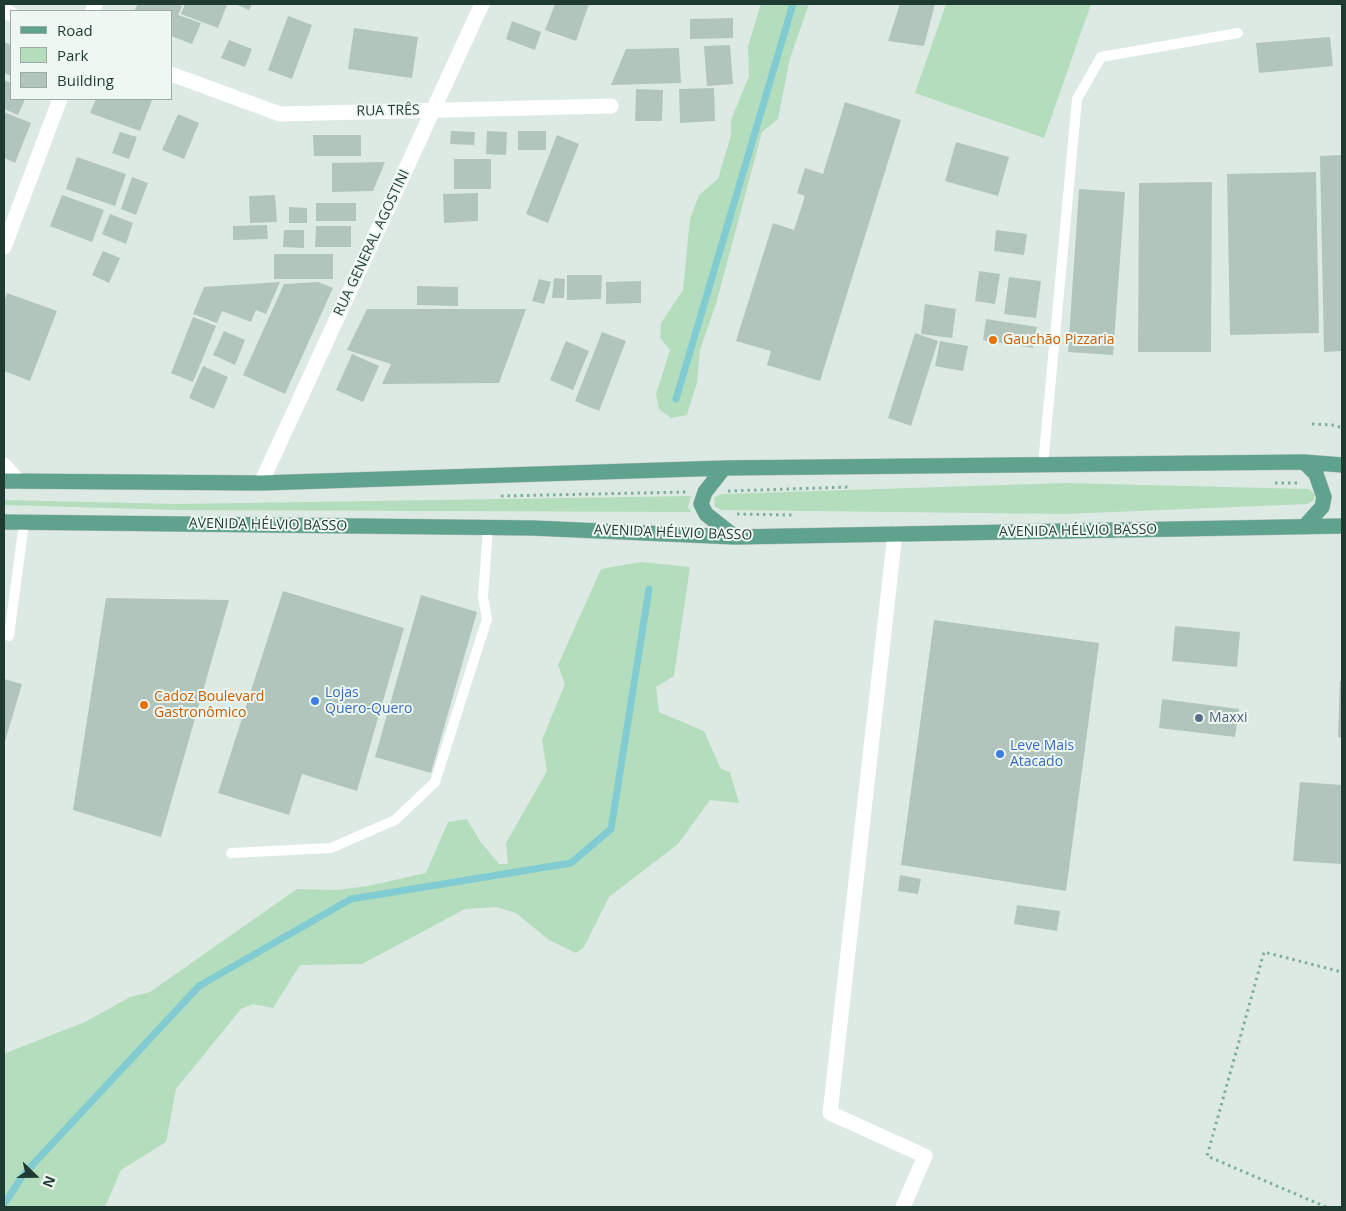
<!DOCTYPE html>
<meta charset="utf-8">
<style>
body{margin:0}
#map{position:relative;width:1346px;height:1211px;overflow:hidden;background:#ddeae4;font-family:"Open Sans",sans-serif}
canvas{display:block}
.frame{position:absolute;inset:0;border:5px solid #1e3a31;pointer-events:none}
.legend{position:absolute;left:10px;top:10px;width:162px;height:90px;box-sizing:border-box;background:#eef7f2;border:1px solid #9baba5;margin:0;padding:6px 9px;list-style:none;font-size:15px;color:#1e3a31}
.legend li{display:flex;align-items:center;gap:10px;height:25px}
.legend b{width:25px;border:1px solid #9baba5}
.north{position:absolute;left:10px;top:1151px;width:50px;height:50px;-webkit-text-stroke:4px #eef7f2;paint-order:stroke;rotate:112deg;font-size:14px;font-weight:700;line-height:20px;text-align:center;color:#1e3a31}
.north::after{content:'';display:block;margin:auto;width:18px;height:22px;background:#1e3a31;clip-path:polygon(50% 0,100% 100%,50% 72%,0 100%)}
</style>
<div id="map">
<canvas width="1346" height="1211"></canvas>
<div class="frame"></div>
<ul class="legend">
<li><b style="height:6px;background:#5fa28d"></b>Road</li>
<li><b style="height:14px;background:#b4ddbd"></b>Park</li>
<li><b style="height:14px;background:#b2c5bc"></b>Building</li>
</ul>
<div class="north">N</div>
</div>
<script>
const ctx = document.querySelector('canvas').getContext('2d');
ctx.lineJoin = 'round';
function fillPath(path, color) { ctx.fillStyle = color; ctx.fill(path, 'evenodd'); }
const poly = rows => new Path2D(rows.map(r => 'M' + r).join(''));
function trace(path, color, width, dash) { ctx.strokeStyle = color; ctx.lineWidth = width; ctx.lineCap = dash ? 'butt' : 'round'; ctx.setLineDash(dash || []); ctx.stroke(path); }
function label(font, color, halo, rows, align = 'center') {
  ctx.font = font + ' "Open Sans",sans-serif'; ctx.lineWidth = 4; ctx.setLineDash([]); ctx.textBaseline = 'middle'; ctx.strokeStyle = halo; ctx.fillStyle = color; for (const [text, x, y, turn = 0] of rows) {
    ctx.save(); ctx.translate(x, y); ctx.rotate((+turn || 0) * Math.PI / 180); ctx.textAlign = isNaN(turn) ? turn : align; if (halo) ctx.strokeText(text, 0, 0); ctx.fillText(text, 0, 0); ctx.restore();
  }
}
const green = poly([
 [761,4,809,4,790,58,778,119,762,132,716,304,700,350,697,383,687,415,671,418,659,409,656,394,670,350,660,338,661,323,683,290,690,219,699,195,718,179,731,135,731,120,749,76,748,46],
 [946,4,1091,4,1044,138,915,93],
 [1066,483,1309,489,1315,494,1314,500,1308,504,1064,514,722,510,715,507,714,498,722,494],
 [691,496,688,507,691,512,177,510,4,505,4,500,176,504],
 [641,562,690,567,674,676,656,687,659,712,704,731,721,769,730,772,739,803,710,800,678,844,609,897,584,947,576,953,549,940,516,913,496,907,465,909,362,964,300,965,273,1008,253,1004,241,1009,176,1089,166,1142,121,1170,105,1207,4,1207,4,1055,6,1053,85,1022,130,997,150,992,297,889,337,890,368,886,426,873,448,822,467,819,480,841,499,864,508,864,506,843,547,771,542,740,565,684,558,665,601,569]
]);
const stream = poly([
 [676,399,793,4],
 [4,1204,24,1174,199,986,351,899,571,863,611,829,649,589]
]);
const building = poly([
 [138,4,176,4,182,6,178,15,201,23,192,44,171,36,171,11,134,11],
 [185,4,225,4,227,5,218,28,181,14],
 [235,4,252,4,249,10],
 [555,4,589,4,576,41,545,30],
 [900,4,935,4,924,46,888,41],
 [288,16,312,25,292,79,268,70],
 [733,18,733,38,690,39,690,19],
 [512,21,541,32,535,50,506,39],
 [354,28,418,37,412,78,348,69],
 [1330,37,1333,66,1259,73,1256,43],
 [229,40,252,49,245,67,221,58],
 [4,42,11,45,11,76,4,73],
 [730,45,733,84,707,86,704,46],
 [679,48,681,83,611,85,626,49],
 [4,80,11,83,11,99,25,99,18,115,4,109],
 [714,88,715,121,680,123,679,89],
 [636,89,663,90,662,121,635,121],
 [96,99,150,99,152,100,140,131,90,113],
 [845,102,901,120,820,381,767,365,771,351,736,341,773,223,794,230,805,196,797,193,805,168,823,174],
 [4,112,31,123,15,163,4,158],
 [178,114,199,123,184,159,162,150],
 [451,131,475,132,474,145,450,144],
 [487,131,507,132,506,155,486,154],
 [518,131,546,131,546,150,518,150],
 [120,132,137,137,129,159,112,153],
 [313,135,361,135,361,156,314,156],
 [557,135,579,144,548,223,526,214],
 [956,142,1009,157,998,196,945,181],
 [1342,155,1342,351,1324,352,1320,156],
 [77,157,126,174,115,206,66,189],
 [454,159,491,159,491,189,454,189],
 [385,162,373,191,332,192,332,163],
 [1316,172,1319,333,1230,335,1227,174],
 [132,177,148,183,136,215,121,209],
 [1212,182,1211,352,1138,352,1139,183],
 [1079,189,1125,192,1113,355,1068,352],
 [478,193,478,221,444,223,443,194],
 [62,195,104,210,92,242,50,226],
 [275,195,277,222,250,223,249,196],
 [316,203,356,203,356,221,316,221],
 [289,207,307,208,307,223,289,223],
 [110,214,133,223,126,244,102,234],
 [267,225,268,239,233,240,233,226],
 [316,226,351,226,351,247,315,247],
 [284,230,304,230,304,248,283,247],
 [996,230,1027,234,1024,255,994,251],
 [103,251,120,258,109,283,92,275],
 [274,254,333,254,333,279,274,279],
 [979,271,1000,274,995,304,975,301],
 [567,275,602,275,601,299,567,300],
 [1009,277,1041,281,1036,318,1004,314],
 [554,278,565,279,564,298,552,298],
 [539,279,551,282,544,304,532,301],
 [641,281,641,303,606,304,606,282],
 [280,282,266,314,256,310,251,322,222,311,217,323,193,314,204,287],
 [318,282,333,288,285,394,243,375,284,284],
 [417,286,458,287,458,306,417,305],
 [7,293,57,311,30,381,4,371,4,303],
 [925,304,956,309,952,338,921,334],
 [367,309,526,309,499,383,382,384,391,364,347,350],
 [193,317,216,326,193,382,171,373],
 [986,319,1037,327,1033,348,983,340],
 [224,331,245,340,235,365,213,355],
 [602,332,626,341,599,411,575,401],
 [915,333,938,341,911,426,888,418],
 [566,341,589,351,573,390,550,380],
 [940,341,968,346,963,371,935,366],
 [352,354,379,366,363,402,336,390],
 [203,366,228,377,214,409,189,398],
 [283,591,404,628,357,791,302,774,289,815,218,793],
 [421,595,477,612,431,773,375,757],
 [106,598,229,600,161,837,73,810],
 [934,620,1099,643,1066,891,901,865],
 [1175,626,1240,632,1237,667,1172,661],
 [4,679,22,684,4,745],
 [1340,681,1342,681,1342,738,1338,737],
 [1162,699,1239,709,1235,737,1159,728],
 [1300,782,1342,785,1342,864,1293,861],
 [900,875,921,879,918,894,898,891],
 [1017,905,1060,911,1057,931,1014,924]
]);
const path = poly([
 [1312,424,1334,425,1342,428],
 [1275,483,1299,483],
 [728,491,849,487],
 [501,496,687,492],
 [737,514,793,515],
 [1326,1207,1207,1156,1264,952,1342,972]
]);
const service = poly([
 [1043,465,1077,99,1101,57,1238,33],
 [9,636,24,523],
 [231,853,331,848,395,820,435,782,487,619,483,597,488,528]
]);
const minor = poly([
 [4,11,11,14],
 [93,11,95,4],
 [171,74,280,114,611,106],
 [4,247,60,99],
 [4,465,18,481],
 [261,483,482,4],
 [895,534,830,1113,925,1156,903,1207]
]);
const primary = poly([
 [1304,462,1316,474,1324,497,1322,507,1304,527],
 [724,468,705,492,701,504,706,514,735,537],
 [4,481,261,483,724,468,1304,462,1342,465],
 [4,522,533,528,735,537,1342,526]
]);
const markers = [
 [993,340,5,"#e8710a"],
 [315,701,5,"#3f7fe0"],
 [144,705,5,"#e8710a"],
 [1199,718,5,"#5c6f8a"],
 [1000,754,5,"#3f7fe0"]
];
const streetNames = [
 ["RUA TRÊS",388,111,-1],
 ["RUA GENERAL AGOSTINI",372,243,-65],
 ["AVENIDA HÉLVIO BASSO",268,525,1],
 ["AVENIDA HÉLVIO BASSO",1078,531,-1],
 ["AVENIDA HÉLVIO BASSO",673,533,2]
];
const foodNames = [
 ["Gauchão Pizzaria",1003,340],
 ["Cadoz Boulevard",154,697],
 ["Gastronômico",154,713]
];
const shopNames = [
 ["Lojas",325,693],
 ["Quero-Quero",325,709],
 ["Leve Mais",1010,746],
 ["Atacado",1010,762]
];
const serviceNames = [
 ["Maxxi",1209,718]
];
fillPath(green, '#b4ddbd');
trace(stream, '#81ccd3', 7);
fillPath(building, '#b2c5bc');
trace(primary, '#bcc4c1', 16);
trace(path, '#7cb09c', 3, [2.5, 4]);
trace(service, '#fff', 10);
trace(minor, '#fff', 15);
trace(primary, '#5fa28d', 15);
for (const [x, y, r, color] of markers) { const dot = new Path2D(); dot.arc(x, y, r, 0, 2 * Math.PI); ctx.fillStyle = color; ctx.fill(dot); trace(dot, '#eef7f2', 2); }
label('14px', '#1e3a31', '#eef7f2', streetNames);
label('14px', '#c56008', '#eef7f2', foodNames, 'left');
label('14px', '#366cbe', '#eef7f2', shopNames, 'left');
label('14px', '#4e5e75', '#eef7f2', serviceNames, 'left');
</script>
